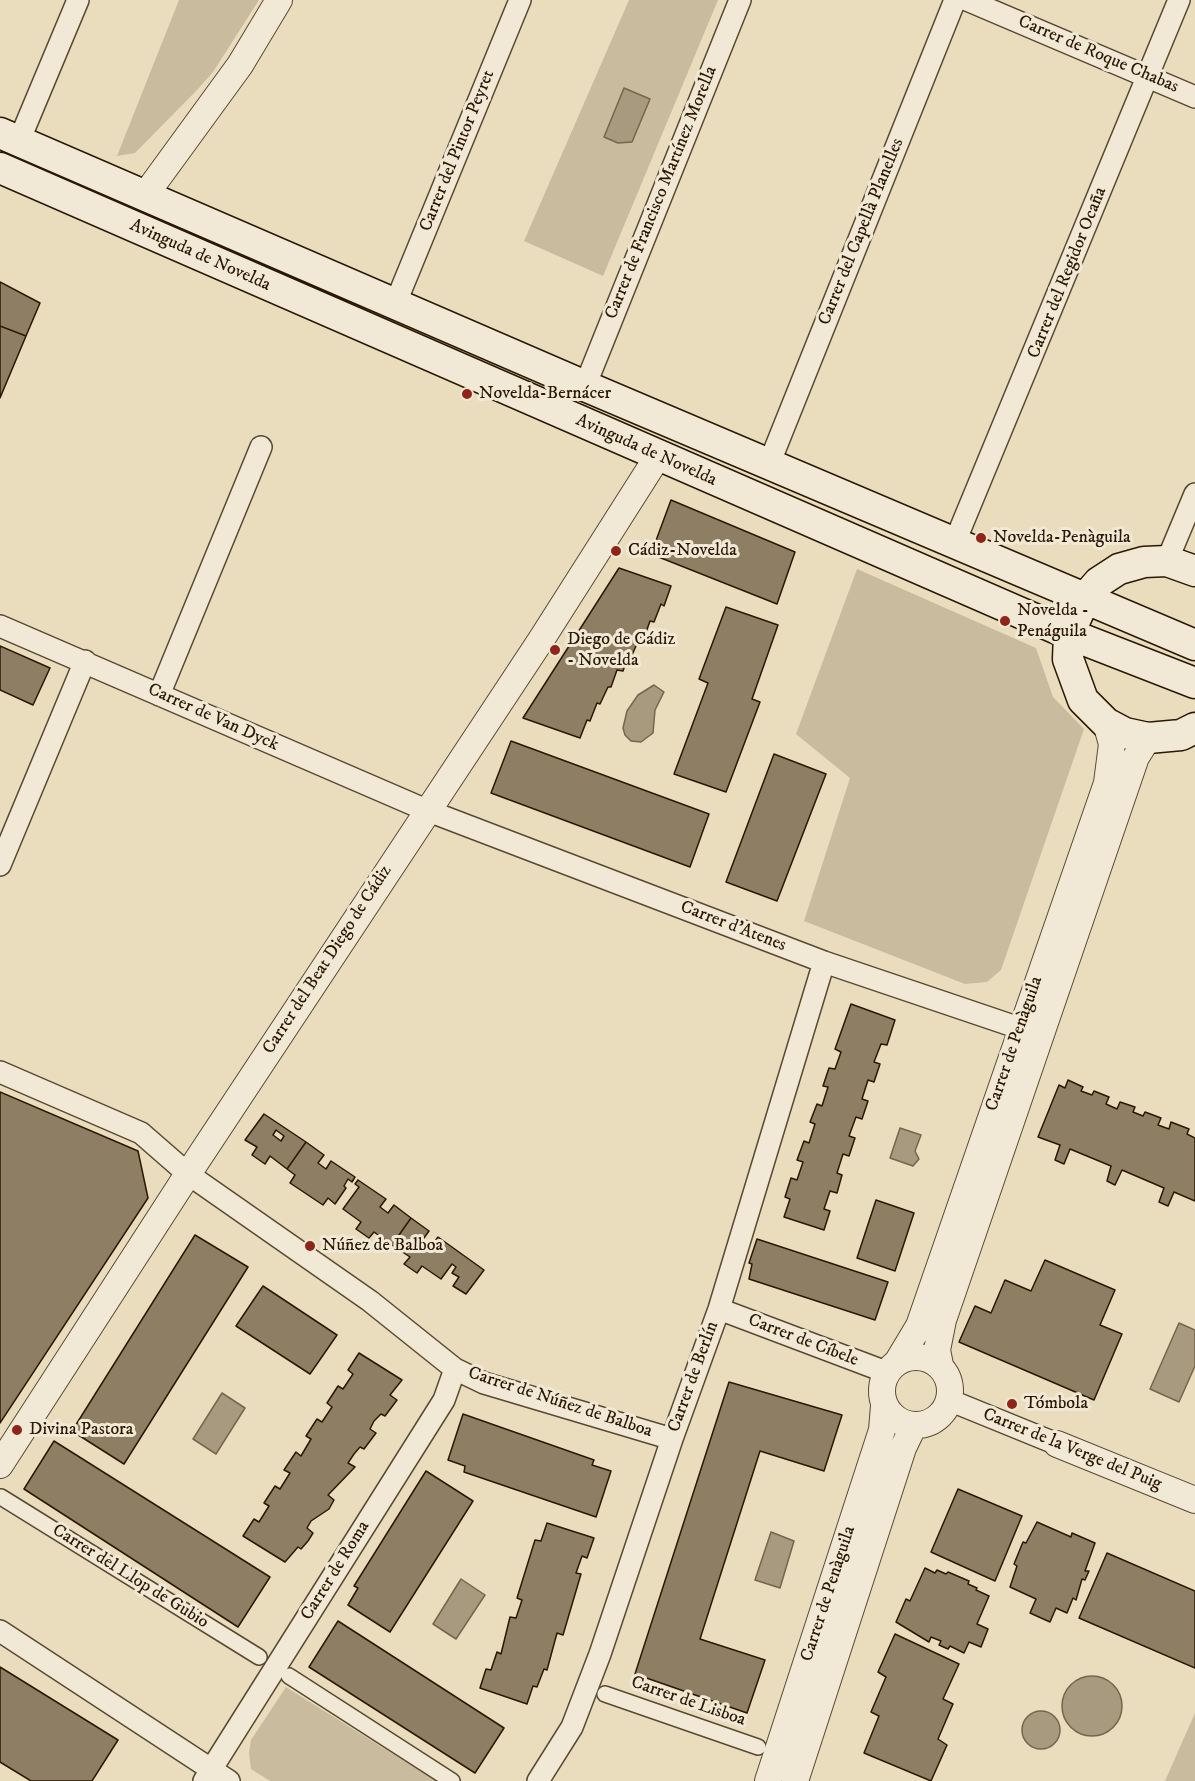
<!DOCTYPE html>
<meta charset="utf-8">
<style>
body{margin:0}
canvas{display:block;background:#e9ddbe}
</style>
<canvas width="1195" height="1781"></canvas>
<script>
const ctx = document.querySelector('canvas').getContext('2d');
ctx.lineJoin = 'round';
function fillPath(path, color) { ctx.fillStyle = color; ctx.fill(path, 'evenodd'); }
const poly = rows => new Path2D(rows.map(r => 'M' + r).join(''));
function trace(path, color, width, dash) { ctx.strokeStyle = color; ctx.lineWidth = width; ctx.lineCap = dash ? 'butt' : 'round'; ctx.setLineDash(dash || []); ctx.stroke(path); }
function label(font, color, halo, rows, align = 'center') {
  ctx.font = font + ' "IM FELL DW Pica",serif'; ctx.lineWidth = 6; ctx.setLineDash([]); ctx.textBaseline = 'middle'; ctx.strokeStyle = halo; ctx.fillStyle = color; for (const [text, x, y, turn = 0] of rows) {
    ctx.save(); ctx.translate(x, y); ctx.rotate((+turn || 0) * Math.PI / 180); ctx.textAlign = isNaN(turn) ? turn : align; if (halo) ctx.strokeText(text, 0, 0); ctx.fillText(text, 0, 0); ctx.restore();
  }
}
const green = poly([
 [179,0,259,0,213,72,198,89,135,153,117,156],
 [629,0,718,0,603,276,524,241],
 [857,569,1036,648,1053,697,1084,729,1001,970,987,982,965,984,804,921,850,778,796,734],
 [286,1687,436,1781,270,1781,251,1769,249,1753,251,1740],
 [1195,1713,1195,1781,1165,1781]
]);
const water = poly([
 [624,88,650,99,632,142,618,143,604,137,624,88],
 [654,685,664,692,655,710,653,733,641,742,631,741,625,735,623,728,627,711,638,695,654,685],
 [900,1128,921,1135,915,1151,919,1159,913,1166,890,1158,900,1128],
 [1179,1323,1195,1330,1195,1366,1179,1402,1150,1389,1179,1323],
 [222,1393,245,1408,216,1454,193,1439,222,1393],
 [771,1532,794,1541,780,1588,755,1580,771,1532],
 [461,1579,485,1595,456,1639,433,1624,461,1579],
 '1062 1706a30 30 0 1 1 60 0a30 30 0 1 1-60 0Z',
 '1022 1730a19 19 0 1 1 38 0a19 19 0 1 1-38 0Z'
]);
const building = poly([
 [0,282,40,303,26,336,0,326,0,282],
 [0,326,26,336,0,398,0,326],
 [671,500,795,552,777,604,651,554,671,500],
 [619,568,671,586,664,606,661,604,654,622,650,621,644,638,640,637,632,655,629,654,623,671,617,670,611,687,608,687,600,704,597,703,590,721,587,720,580,738,523,718,619,568],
 [726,607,778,625,752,699,760,702,726,792,674,774,708,683,699,679,726,607],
 [0,646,50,668,33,705,0,690,0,646],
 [511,741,709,814,690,867,491,793,511,741],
 [774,754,826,774,777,901,726,882,774,754],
 [851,1004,895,1020,887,1045,881,1044,874,1062,880,1064,874,1082,868,1080,862,1099,868,1101,862,1119,856,1117,849,1136,855,1138,849,1156,843,1154,837,1173,842,1175,837,1193,830,1191,824,1209,830,1211,824,1230,784,1217,790,1199,785,1197,791,1178,797,1180,803,1162,797,1160,804,1141,809,1143,815,1124,810,1122,817,1104,822,1106,828,1087,823,1086,829,1068,835,1069,841,1052,835,1049,851,1004],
 [1068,1080,1083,1087,1081,1091,1092,1095,1094,1091,1109,1097,1106,1104,1117,1109,1120,1102,1135,1107,1133,1112,1143,1116,1145,1112,1161,1118,1158,1125,1169,1129,1171,1122,1189,1129,1187,1134,1195,1138,1195,1201,1174,1192,1168,1206,1159,1202,1164,1188,1122,1170,1115,1185,1107,1181,1111,1166,1070,1149,1064,1164,1055,1160,1060,1145,1038,1137,1059,1085,1065,1088,1068,1080],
 [0,1092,138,1151,148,1198,0,1423,0,1092],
 [264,1114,306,1142,287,1169,270,1156,265,1164,252,1155,257,1147,245,1140,264,1114],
 [276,1130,284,1136,281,1141,273,1135,276,1130],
 [306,1142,324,1155,318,1163,326,1169,331,1161,355,1177,352,1182,348,1179,344,1186,346,1188,335,1204,328,1198,323,1205,290,1183,295,1175,287,1169,306,1142],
 [358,1180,386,1199,380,1207,388,1213,394,1205,411,1218,392,1245,374,1232,369,1238,356,1229,361,1222,343,1209,359,1187,355,1184,358,1180],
 [876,1200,914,1213,895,1271,857,1258,876,1200],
 [411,1218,429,1231,421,1242,430,1248,438,1237,484,1270,466,1294,453,1286,459,1277,452,1273,456,1267,452,1264,441,1279,422,1266,417,1273,404,1264,410,1257,392,1245,411,1218],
 [195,1235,248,1267,124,1464,72,1431,195,1235],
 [757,1239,888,1282,875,1320,749,1279,752,1264,749,1263,757,1239],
 [1045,1260,1115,1290,1100,1325,1122,1334,1094,1400,959,1342,975,1306,991,1313,1005,1280,1031,1291,1045,1260],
 [263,1286,337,1335,310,1374,236,1326,263,1286],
 [359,1353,402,1380,390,1395,397,1400,385,1416,381,1414,374,1421,370,1429,376,1433,364,1449,360,1447,354,1454,348,1463,355,1467,328,1495,334,1500,329,1509,311,1521,307,1528,313,1533,308,1541,301,1549,298,1547,285,1562,243,1536,254,1519,259,1522,269,1506,264,1503,275,1486,280,1489,290,1473,284,1470,296,1452,301,1456,311,1439,306,1436,317,1419,322,1422,332,1407,327,1403,338,1386,343,1389,353,1374,348,1370,359,1353],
 [729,1382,842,1415,824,1471,760,1451,700,1639,765,1660,747,1713,635,1674,729,1382],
 [463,1414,594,1460,592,1465,611,1471,596,1517,464,1472,465,1466,448,1460,463,1414],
 [54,1441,270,1577,238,1627,24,1489,54,1441],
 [426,1471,473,1501,390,1632,348,1605,358,1588,354,1586,426,1471],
 [958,1489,1022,1516,995,1581,931,1552,958,1489],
 [1037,1522,1071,1537,1072,1533,1095,1543,1085,1571,1089,1571,1085,1580,1082,1579,1076,1600,1073,1598,1067,1613,1056,1608,1050,1622,1030,1613,1036,1599,1010,1587,1017,1566,1014,1564,1023,1542,1026,1543,1037,1522],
 [547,1523,594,1538,587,1558,582,1556,576,1573,581,1574,563,1635,557,1633,547,1670,544,1669,537,1687,533,1686,527,1704,480,1688,486,1669,491,1670,497,1652,501,1654,510,1617,516,1618,522,1600,517,1598,535,1540,541,1541,547,1523],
 [1107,1553,1195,1591,1195,1668,1079,1618,1107,1553],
 [925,1568,935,1573,937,1570,946,1574,948,1572,969,1581,968,1584,977,1588,976,1590,989,1596,977,1624,988,1629,981,1647,969,1642,964,1653,950,1646,948,1649,939,1645,941,1641,931,1637,929,1642,896,1622,906,1599,910,1601,925,1568],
 [338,1621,504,1728,475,1773,309,1667,338,1621],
 [895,1634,959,1664,943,1699,953,1704,938,1739,947,1745,931,1781,864,1753,879,1716,871,1712,886,1677,878,1672,895,1634],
 [0,1667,118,1740,92,1781,31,1781,0,1762,0,1667]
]);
const pedestrian = poly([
 [1,1497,259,1657],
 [289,1676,452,1781],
 [605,1694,758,1747]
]);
const minor = poly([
 [967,0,1195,97],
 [19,141,78,0],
 [396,302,520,0],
 [585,386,740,0],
 [769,464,955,0],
 [954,544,1179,0],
 [1167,561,1195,494],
 [0,626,426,810,824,962,1037,1034],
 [159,695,261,447],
 [0,865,85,661],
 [0,1072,141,1133,188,1174,370,1301,455,1369,484,1383,672,1439],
 [719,1309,886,1372],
 [949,1400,1057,1444],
 [0,1631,229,1781],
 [204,1781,444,1400,455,1369],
 [538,1781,572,1727,600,1654,672,1439,719,1309,824,962]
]);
const tertiary = poly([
 [146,194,240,65,279,0],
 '882 1391a34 34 0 1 1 68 0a34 34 0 1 1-68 0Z',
 [898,1361,919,1326,1107,783,1112,744,1106,723],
 [940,1365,937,1350,943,1320,1136,757,1148,738],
 [1057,1444,1195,1500],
 [0,1465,188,1174,541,640,658,456],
 [768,1781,882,1430,884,1406],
 [795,1781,903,1448,914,1425]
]);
const secondary = poly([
 [0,133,585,386,1195,645],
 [0,168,1069,634,1195,683],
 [1195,571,1167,561,1144,562,1119,569,1099,582,1085,598,1069,634,1068,659,1083,700,1106,723,1125,733,1148,738,1181,735,1195,728]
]);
const markers = [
 [467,394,6,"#8f2418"],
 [981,538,6,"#8f2418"],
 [616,551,6,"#8f2418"],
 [1005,621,6,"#8f2418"],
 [555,650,6,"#8f2418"],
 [310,1246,6,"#8f2418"],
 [1012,1404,6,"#8f2418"],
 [17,1430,6,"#8f2418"]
];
const streetNames = [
 ["Carrer de Roque Chabas",1098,55,23],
 ["Carrer del Pintor Peyret",458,151,-68],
 ["Carrer de Francisco Martínez Morella",662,193,-68],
 ["Carrer del Capellà Planelles",862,232,-68],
 ["Avinguda de Novelda",200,256,24],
 ["Carrer del Regidor Ocaña",1068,273,-68],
 ["Avinguda de Novelda",646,451,24],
 ["Carrer de Van Dyck",213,718,24],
 ["Carrer d'Atenes",733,927,21],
 ["Carrer del Beat Diego de Cádiz",328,960,-57],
 ["Carrer de Penàguila",1015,1044,-71],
 ["Carrer de Cíbele",803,1341,21],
 ["Carrer de Berlín",694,1377,-70],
 ["Carrer de Núñez de Balboa",560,1403,18],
 ["Carrer de la Verge del Puig",1072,1450,22],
 ["Carrer de Roma",336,1571,-58],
 ["Carrer del Llop de Gubio",130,1577,32],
 ["Carrer de Penàguila",829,1594,-72],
 ["Carrer de Lisboa",688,1702,19]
];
const poiNames = [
 ["Novelda-Bernácer",479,394],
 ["Novelda-Penàguila",993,538],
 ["Cádiz-Novelda",628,551],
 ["Novelda -",1017,611],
 ["Penáguila",1017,632],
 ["Diego de Cádiz",567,640],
 ["- Novelda",567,661],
 ["Núñez de Balboa",322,1246],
 ["Tómbola",1024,1404],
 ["Divina Pastora",29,1430]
];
fillPath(green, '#c9bc9e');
fillPath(water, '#a89a7e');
trace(water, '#76664c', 1.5);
fillPath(building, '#8e7e64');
trace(building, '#2b1802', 1.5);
trace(pedestrian, '#5a4931', 18);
trace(minor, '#5a4931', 24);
trace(tertiary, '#5a4931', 28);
trace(secondary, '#2b1802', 33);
trace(pedestrian, '#f1e9d5', 15);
trace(minor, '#f1e9d5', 21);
trace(tertiary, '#f1e9d5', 26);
trace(secondary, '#f1e9d5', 30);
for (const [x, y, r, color] of markers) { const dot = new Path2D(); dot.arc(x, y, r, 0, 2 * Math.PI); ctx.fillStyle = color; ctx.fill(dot); trace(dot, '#f1e9d5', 2); }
label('18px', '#2b1802', '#f1e9d5', streetNames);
label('18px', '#2b1802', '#f1e9d5', poiNames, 'left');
</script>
